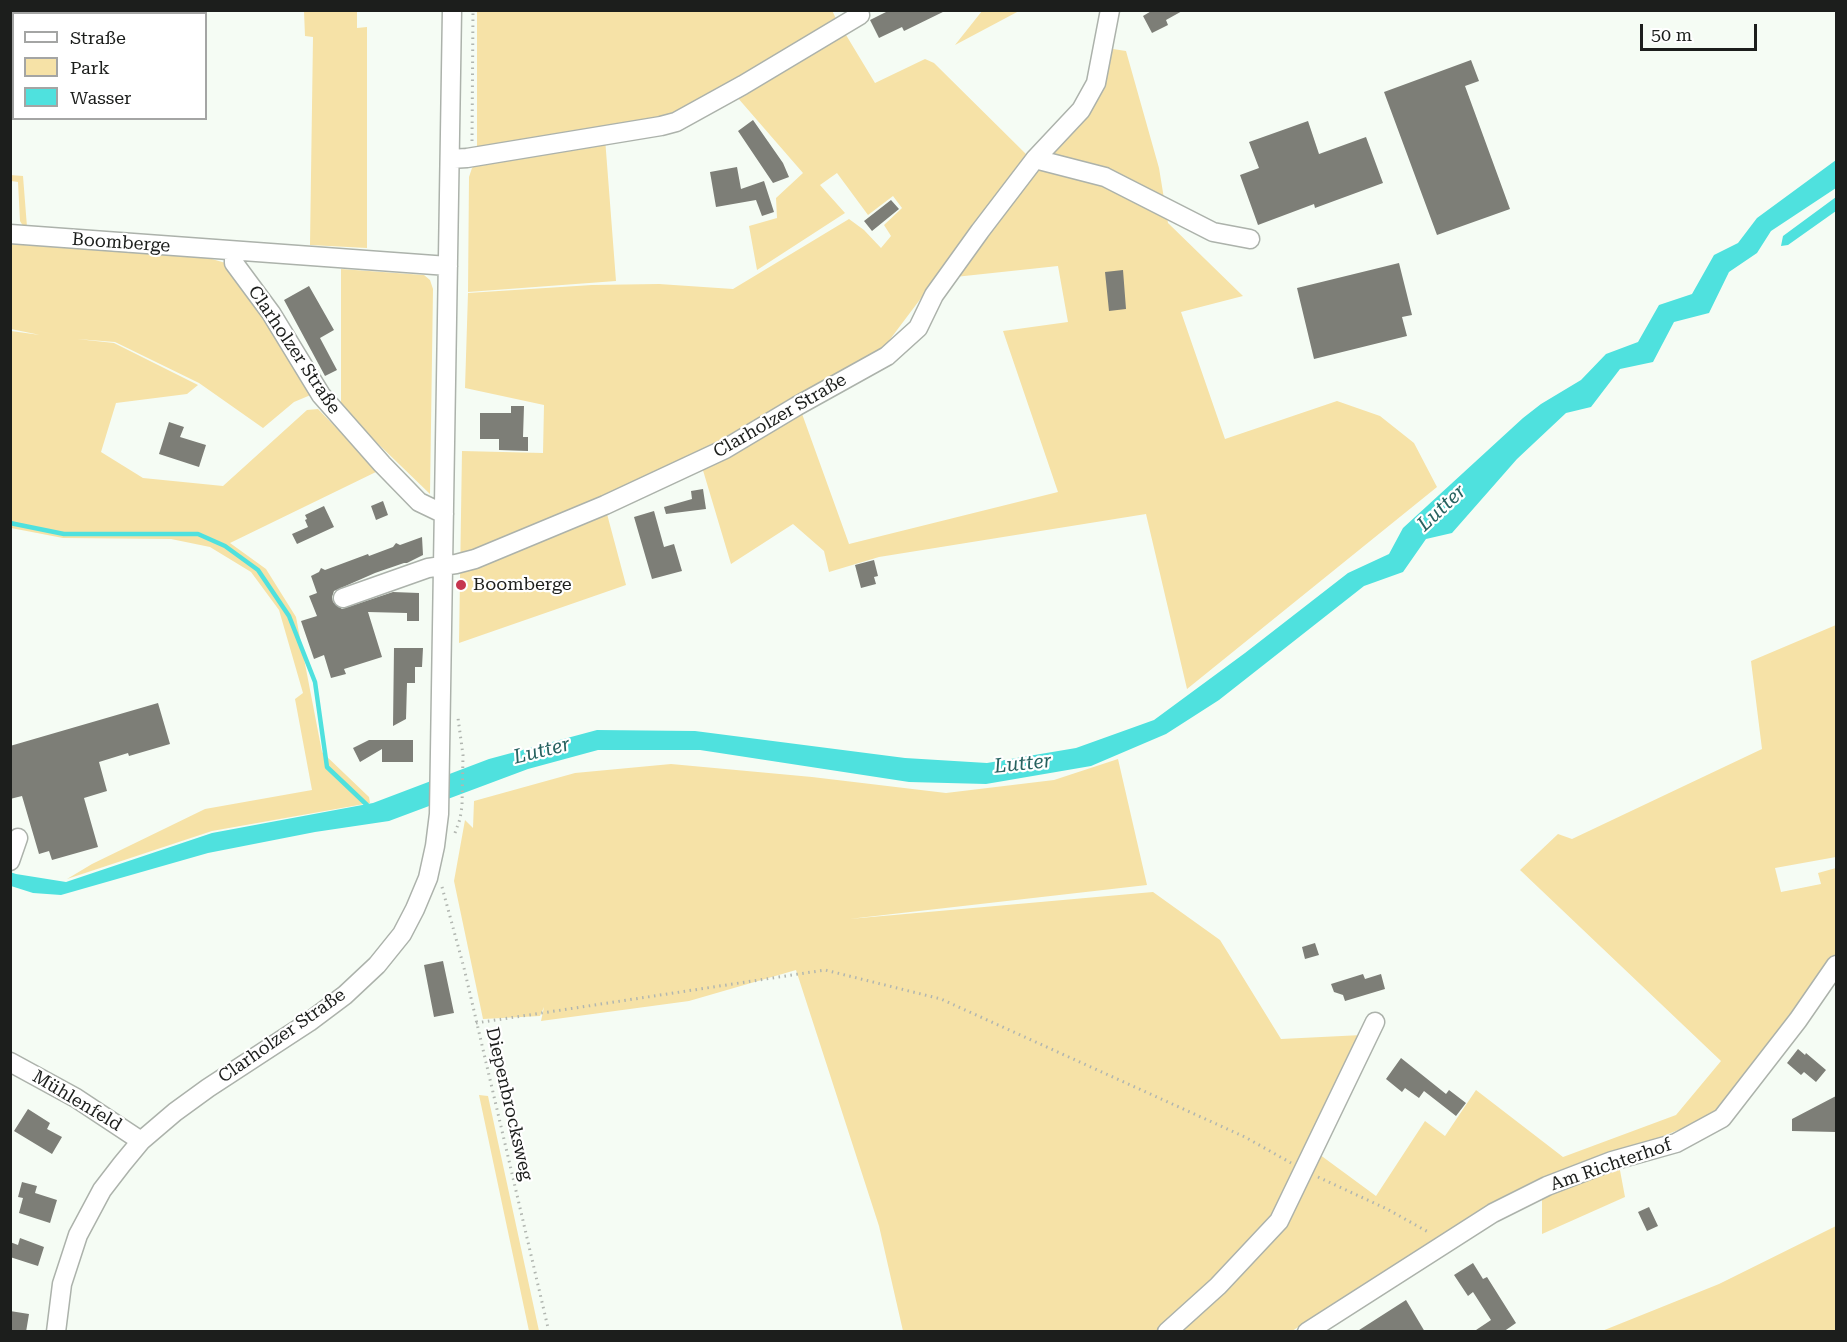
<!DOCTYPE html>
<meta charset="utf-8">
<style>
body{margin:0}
#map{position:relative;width:1847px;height:1342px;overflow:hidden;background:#f5fcf4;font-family:"Roboto Serif",serif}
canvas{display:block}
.frame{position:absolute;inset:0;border:12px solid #1c1e1c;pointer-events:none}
.legend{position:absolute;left:12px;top:12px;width:195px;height:108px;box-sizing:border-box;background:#fff;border:2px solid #a4a5a4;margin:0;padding:8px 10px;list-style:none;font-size:18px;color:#1c1e1c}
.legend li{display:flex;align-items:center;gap:12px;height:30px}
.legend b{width:30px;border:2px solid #a4a5a4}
.scale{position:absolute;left:1640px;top:24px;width:117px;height:27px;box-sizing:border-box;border:3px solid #1c1e1c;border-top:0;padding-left:8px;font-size:18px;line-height:21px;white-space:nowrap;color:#1c1e1c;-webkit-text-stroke:4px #fff;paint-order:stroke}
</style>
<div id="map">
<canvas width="1847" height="1342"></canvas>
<div class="frame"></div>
<ul class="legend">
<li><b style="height:8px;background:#fff"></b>Straße</li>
<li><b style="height:16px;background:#f6e2a7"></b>Park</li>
<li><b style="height:16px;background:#4fe1de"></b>Wasser</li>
</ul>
<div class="scale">50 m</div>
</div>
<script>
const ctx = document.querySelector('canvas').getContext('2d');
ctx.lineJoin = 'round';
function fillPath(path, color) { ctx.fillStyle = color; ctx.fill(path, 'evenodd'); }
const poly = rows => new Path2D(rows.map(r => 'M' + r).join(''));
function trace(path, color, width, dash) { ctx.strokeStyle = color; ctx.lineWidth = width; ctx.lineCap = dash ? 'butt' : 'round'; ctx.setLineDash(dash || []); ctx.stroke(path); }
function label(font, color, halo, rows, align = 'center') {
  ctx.font = font + ' "Roboto Serif",serif'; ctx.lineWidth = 4.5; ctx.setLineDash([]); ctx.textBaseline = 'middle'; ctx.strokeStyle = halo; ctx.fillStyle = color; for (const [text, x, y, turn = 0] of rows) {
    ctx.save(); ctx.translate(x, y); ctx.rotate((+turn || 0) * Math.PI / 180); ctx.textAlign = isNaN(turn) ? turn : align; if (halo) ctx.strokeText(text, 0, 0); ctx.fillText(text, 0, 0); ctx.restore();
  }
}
const green = poly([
 [832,10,836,19,676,119,477,149,477,11],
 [982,10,1019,11,955,45,982,11],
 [304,11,357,11,357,28,367,27,367,248,310,245,313,37,305,36],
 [843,30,875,83,925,59,934,63,1028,156,885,346,721,443,603,499,626,585,459,643,462,451,543,453,544,405,465,388,468,293,592,285,659,284,733,289,849,219,864,230,881,248,891,236,884,225,902,208,893,196,868,215,837,173,820,185,845,213,757,270,749,226,777,218,776,198,803,173,737,97],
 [1113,49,1126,51,1159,168,1168,223,1243,296,1181,312,1225,439,1337,401,1380,416,1414,443,1437,487,1187,689,1146,514,879,557,829,572,824,551,793,524,731,564,702,467,801,411,849,544,1058,492,1003,331,1068,322,1058,266,955,277,1102,84],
 [605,138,616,281,468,292,469,177,472,168,482,160],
 [10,175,23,176,27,227,23,226,20,221,18,182,11,181],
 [10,244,205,257,229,264,313,394,294,402,263,428,199,383,115,342,77,339,114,343,198,385,187,394,116,403,101,452,143,478,223,486,307,410,318,409,378,471,230,543,266,569,296,617,322,752,369,797,370,803,212,831,67,879,92,864,205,809,312,790,295,699,303,693,279,610,251,572,210,547,171,539,63,538,11,528,11,331,40,335,11,329],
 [341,269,424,275,430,280,433,289,430,494,341,408],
 [1836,625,1836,857,1775,868,1781,892,1821,884,1818,873,1836,868,1836,953,1741,1084,1718,1114,1489,1206,1292,1331,903,1331,879,1226,796,970,689,1001,541,1021,544,1007,540,1016,483,1019,454,881,465,820,473,828,474,801,575,773,671,764,812,777,946,793,1054,780,1118,759,1147,885,849,919,1153,892,1220,940,1281,1039,1362,1035,1308,1146,1376,1196,1425,1121,1445,1136,1476,1090,1563,1157,1676,1115,1721,1061,1520,870,1558,834,1572,839,1762,749,1751,661],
 [479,1095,488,1096,539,1331,529,1331],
 [1619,1165,1625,1197,1542,1234,1542,1195],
 [1836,1226,1836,1331,1602,1331,1719,1284]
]);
const water = poly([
 [1836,160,1836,188,1771,231,1757,253,1729,272,1709,313,1674,322,1653,362,1620,369,1591,407,1566,413,1517,459,1452,533,1426,539,1403,572,1364,586,1219,700,1166,734,1091,766,986,784,909,782,700,750,598,750,528,769,389,821,315,832,208,853,61,895,33,893,11,886,10,872,16,874,66,882,212,833,373,803,489,759,597,730,695,731,905,758,987,763,1076,748,1154,720,1245,653,1348,573,1389,554,1403,528,1523,418,1541,404,1581,380,1606,354,1638,342,1659,305,1692,294,1714,255,1738,243,1757,218],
 [1836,197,1836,211,1788,245,1781,246,1783,236]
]);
const stream = poly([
 [10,523,64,534,198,534,225,546,258,570,289,616,315,682,327,767,367,805,368,810]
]);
const building = poly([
 [890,10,947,10,904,31,902,27,879,38,870,20],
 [1153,10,1184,10,1166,20,1168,25,1152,33,1143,16],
 [1471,60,1479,81,1465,86,1510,209,1437,235,1384,92],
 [753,120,783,163,789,177,773,183,738,131],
 [1308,121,1319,154,1366,137,1383,183,1315,208,1314,204,1258,225,1240,175,1259,168,1249,142],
 [737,167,741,189,764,181,774,212,762,216,756,200,716,207,710,172],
 [891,200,899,209,872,231,864,221],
 [1399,263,1412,315,1402,317,1407,336,1314,359,1297,288],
 [1123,270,1126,309,1109,311,1105,272],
 [309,286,334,330,320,338,337,370,325,376,284,300],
 [511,406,524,406,523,437,528,437,528,451,499,450,499,439,480,439,480,413,511,413],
 [169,422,184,427,180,437,206,445,199,467,159,454],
 [703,489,706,509,666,514,664,507,692,499,691,491],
 [383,501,388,515,376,520,371,506],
 [324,506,334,527,297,544,292,534,308,527,305,520,307,519,305,515],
 [654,511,664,547,674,544,682,571,652,579,634,517],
 [422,537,423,555,407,563,404,563,375,573,334,591,332,597,333,602,342,609,393,592,419,593,419,621,407,621,407,613,368,612,382,657,344,669,346,674,331,678,324,655,314,659,301,621,317,616,309,596,317,593,311,576,319,572,321,568,325,570,368,554,369,556,393,547,396,543,400,545],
 [874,560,878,576,874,577,876,584,861,588,855,565],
 [394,648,423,648,422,667,415,667,415,683,407,683,406,719,393,726],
 [158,703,170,744,129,756,128,753,99,762,107,791,84,798,98,847,52,860,49,851,39,854,22,796,10,799,10,746],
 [369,740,413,740,413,762,382,762,382,749,360,762,353,748],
 [1315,943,1319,955,1305,959,1302,947],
 [443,961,454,1013,434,1017,424,965],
 [1363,974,1365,979,1381,974,1385,989,1345,1001,1343,995,1334,992,1331,984],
 [1798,1049,1805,1055,1806,1053,1826,1070,1816,1082,1804,1072,1801,1075,1787,1063],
 [1401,1058,1446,1094,1449,1090,1466,1103,1456,1116,1424,1091,1419,1098,1405,1088,1402,1092,1386,1079],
 [1836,1096,1836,1132,1792,1131,1792,1119],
 [28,1109,50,1123,47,1129,62,1137,52,1154,14,1131],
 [22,1182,37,1186,35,1193,57,1200,50,1223,19,1213,23,1198,18,1197],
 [1649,1207,1658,1226,1647,1231,1638,1212],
 [20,1238,44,1247,38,1266,10,1257,10,1242,18,1245],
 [1473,1263,1483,1279,1487,1277,1516,1323,1503,1332,1473,1332,1491,1320,1473,1292,1468,1296,1454,1275],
 [1406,1300,1425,1332,1356,1332],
 [10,1311,29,1314,26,1332,10,1332]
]);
const path = poly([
 [472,141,473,10],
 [455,833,460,819,462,806,463,755,458,718],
 [442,887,464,968,549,1332],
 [476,1023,825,970,941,999,1245,1137,1291,1163],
 [1318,1177,1387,1209,1430,1233]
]);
const minor = poly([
 [450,159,467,158,661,126,676,122,743,85,860,15],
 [1035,159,1105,177,1213,232,1250,239],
 [10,234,448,266],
 [234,251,234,263,271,313,321,395,382,464,419,502,444,514],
 [343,598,428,568,456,564,475,559,605,505,725,449,797,406,887,356,918,328,934,295,980,231,1035,159,1081,110,1096,83,1110,10],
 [10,861,18,838],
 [10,1062,76,1098,141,1141],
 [56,1332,62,1284,78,1235,102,1190,122,1164,141,1141,175,1112,208,1088,309,1022,345,995,377,965,402,934,415,909,428,878,435,846,439,814,452,10],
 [1167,1332,1218,1286,1279,1221,1375,1022],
 [1307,1332,1493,1213,1547,1186,1612,1161,1676,1143,1722,1118,1798,1020,1836,965]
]);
const markers = [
 [461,585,6,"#c6364f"]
];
const streetNames = [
 ["Boomberge",121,243,4],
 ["Clarholzer Straße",294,350,56],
 ["Clarholzer Straße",780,416,-30],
 ["Clarholzer Straße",282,1036,-35],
 ["Mühlenfeld",77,1101,31],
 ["Diepenbrocksweg",509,1104,77],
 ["Am Richterhof",1611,1165,-19]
];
const poiNames = [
 ["Boomberge",473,585]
];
const waterNames = [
 ["Lutter",1442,508,-43],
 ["Lutter",542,751,-14],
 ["Lutter",1023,764,-6]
];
fillPath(green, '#f6e2a7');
fillPath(water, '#4fe1de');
trace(stream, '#4fe1de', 4.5);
fillPath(building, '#7d7e77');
trace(minor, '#acb2ab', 21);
trace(path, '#b1b6b0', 3, [1.5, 4.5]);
trace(minor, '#fff', 18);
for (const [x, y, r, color] of markers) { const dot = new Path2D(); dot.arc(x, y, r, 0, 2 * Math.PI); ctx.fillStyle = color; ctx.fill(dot); trace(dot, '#fff', 2); }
label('18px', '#1c1e1c', '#fff', streetNames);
label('18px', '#1c1e1c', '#fff', poiNames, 'left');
label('italic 20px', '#276260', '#fff', waterNames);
</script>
